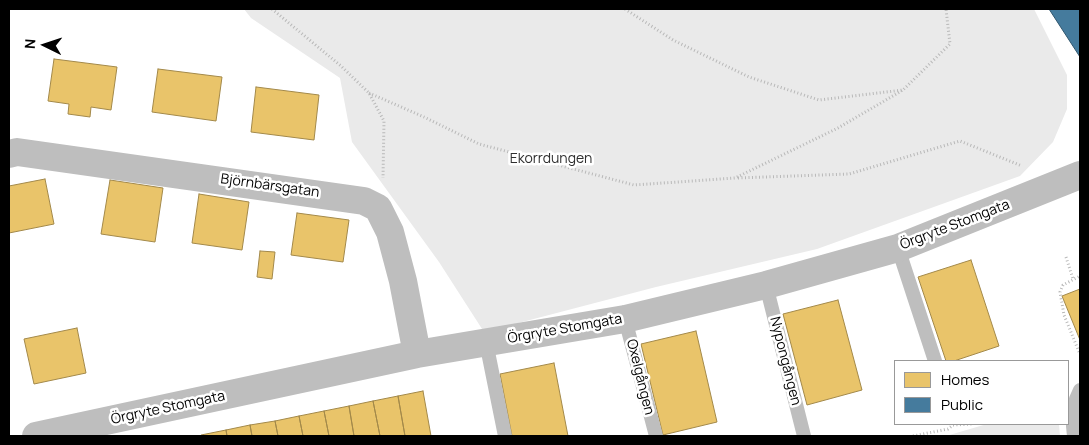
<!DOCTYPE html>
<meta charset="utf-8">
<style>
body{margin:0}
#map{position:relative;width:1089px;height:445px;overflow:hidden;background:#fff;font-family:Manrope,sans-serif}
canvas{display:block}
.frame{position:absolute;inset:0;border:10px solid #000;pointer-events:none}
.legend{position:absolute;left:894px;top:360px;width:175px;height:65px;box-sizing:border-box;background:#fff;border:1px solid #999;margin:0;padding:6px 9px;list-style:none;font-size:15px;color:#000}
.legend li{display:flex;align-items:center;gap:10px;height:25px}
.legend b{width:25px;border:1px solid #999}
.north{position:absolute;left:20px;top:20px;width:50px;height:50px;-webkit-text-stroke:4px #fff;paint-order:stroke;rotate:274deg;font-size:14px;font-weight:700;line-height:20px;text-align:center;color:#000}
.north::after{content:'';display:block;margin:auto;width:18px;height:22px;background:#000;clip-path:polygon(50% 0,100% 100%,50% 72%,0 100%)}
</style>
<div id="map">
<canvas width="1089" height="445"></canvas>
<div class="frame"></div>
<ul class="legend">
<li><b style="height:14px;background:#e9c46a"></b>Homes</li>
<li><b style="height:14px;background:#457b9d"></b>Public</li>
</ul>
<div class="north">N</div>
</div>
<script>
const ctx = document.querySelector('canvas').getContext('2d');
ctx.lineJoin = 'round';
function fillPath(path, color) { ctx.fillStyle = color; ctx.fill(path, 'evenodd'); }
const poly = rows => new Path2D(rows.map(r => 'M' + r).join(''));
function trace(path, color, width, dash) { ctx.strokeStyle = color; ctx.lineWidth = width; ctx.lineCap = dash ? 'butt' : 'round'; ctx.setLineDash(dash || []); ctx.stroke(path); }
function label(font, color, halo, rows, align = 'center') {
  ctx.font = font + ' Manrope,sans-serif'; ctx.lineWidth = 5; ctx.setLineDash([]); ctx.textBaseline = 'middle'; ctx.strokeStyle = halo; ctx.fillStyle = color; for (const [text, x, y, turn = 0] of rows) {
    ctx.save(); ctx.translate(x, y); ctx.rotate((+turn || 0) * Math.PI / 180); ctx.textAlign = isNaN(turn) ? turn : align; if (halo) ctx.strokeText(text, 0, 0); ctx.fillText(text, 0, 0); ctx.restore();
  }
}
const green = poly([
 [244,9,1034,9,1067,75,1067,109,1053,142,1020,176,817,249,656,287,484,332,439,262,352,142,340,78,251,18],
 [987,424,1059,424,1060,436,946,436]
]);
const homes = poly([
 [54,59,117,67,111,110,91,107,90,117,68,114,69,104,48,101,54,59],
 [158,69,222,77,216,121,152,112,158,69],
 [256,87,319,95,314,140,251,132,256,87],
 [45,179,54,224,9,233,9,186,45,179],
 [110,180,163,188,155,242,101,234,110,180],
 [199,194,249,202,242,250,192,243,199,194],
 [297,213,349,220,343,262,291,255,297,213],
 [260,251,275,252,272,279,257,277,260,251],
 [971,260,999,346,954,361,946,361,918,277,971,260],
 [1080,289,1080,340,1062,296,1080,289],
 [838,300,862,390,807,405,783,314,838,300],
 [77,328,86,373,34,384,24,339,77,328],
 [696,331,717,422,663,435,641,344,696,331],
 [554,363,568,436,512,436,500,374,554,363],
 [423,391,431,436,405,436,398,396,423,391],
 [398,396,405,436,380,436,373,401,398,396],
 [373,401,380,436,354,436,349,406,373,401],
 [349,406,354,436,329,436,324,411,349,406],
 [324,411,329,436,303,436,299,416,324,411],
 [299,416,303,436,278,436,275,421,299,416],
 [275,421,278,436,252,436,250,425,275,421],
 [250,425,252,436,227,436,226,430,250,425],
 [226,430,227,436,201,436,201,435,226,430]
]);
const public = poly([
 [1049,9,1080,9,1080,57,1049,9]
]);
const path = poly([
 [272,9,341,66,369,93,384,121,383,178],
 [625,9,673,40,749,77,819,100,903,90,950,44,946,9],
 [369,93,424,117,479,144,634,185,735,178,838,128,903,90],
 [738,178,849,174,960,141,1022,166],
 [1066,257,1073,279],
 [1079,352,1064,315,1060,292,1063,285,1080,276],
 [913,436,948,429,953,425,972,424]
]);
const lane = poly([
 [898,248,935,361],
 [766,285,804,436],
 [625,319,656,436],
 [486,342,505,436],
 [1074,436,1073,426,1076,399,1080,390]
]);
const street = poly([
 [9,154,17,152,364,201,378,208,390,232,403,281,417,354],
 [36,436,417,354,625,319,766,285,898,248,1080,175]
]);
const parkNames = [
 ["Ekorrdungen",551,159]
];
const streetNames = [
 ["Björnbärsgatan",270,186,8],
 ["Örgryte Stomgata",955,225,-21],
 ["Örgryte Stomgata",565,329,-10],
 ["Nypongången",785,361,76],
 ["Oxelgången",640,377,76],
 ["Örgryte Stomgata",168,408,-12]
];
fillPath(green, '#eaeaea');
fillPath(homes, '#e9c46a');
trace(homes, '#a3894a', 1);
fillPath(public, '#457b9d');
trace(public, '#30566e', 1);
trace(path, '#b8b8b8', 3, [1, 2.5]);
trace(lane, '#bebebe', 14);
trace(street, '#bebebe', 28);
label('14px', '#2f2f2f', '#fff', parkNames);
label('14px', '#000', '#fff', streetNames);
</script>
